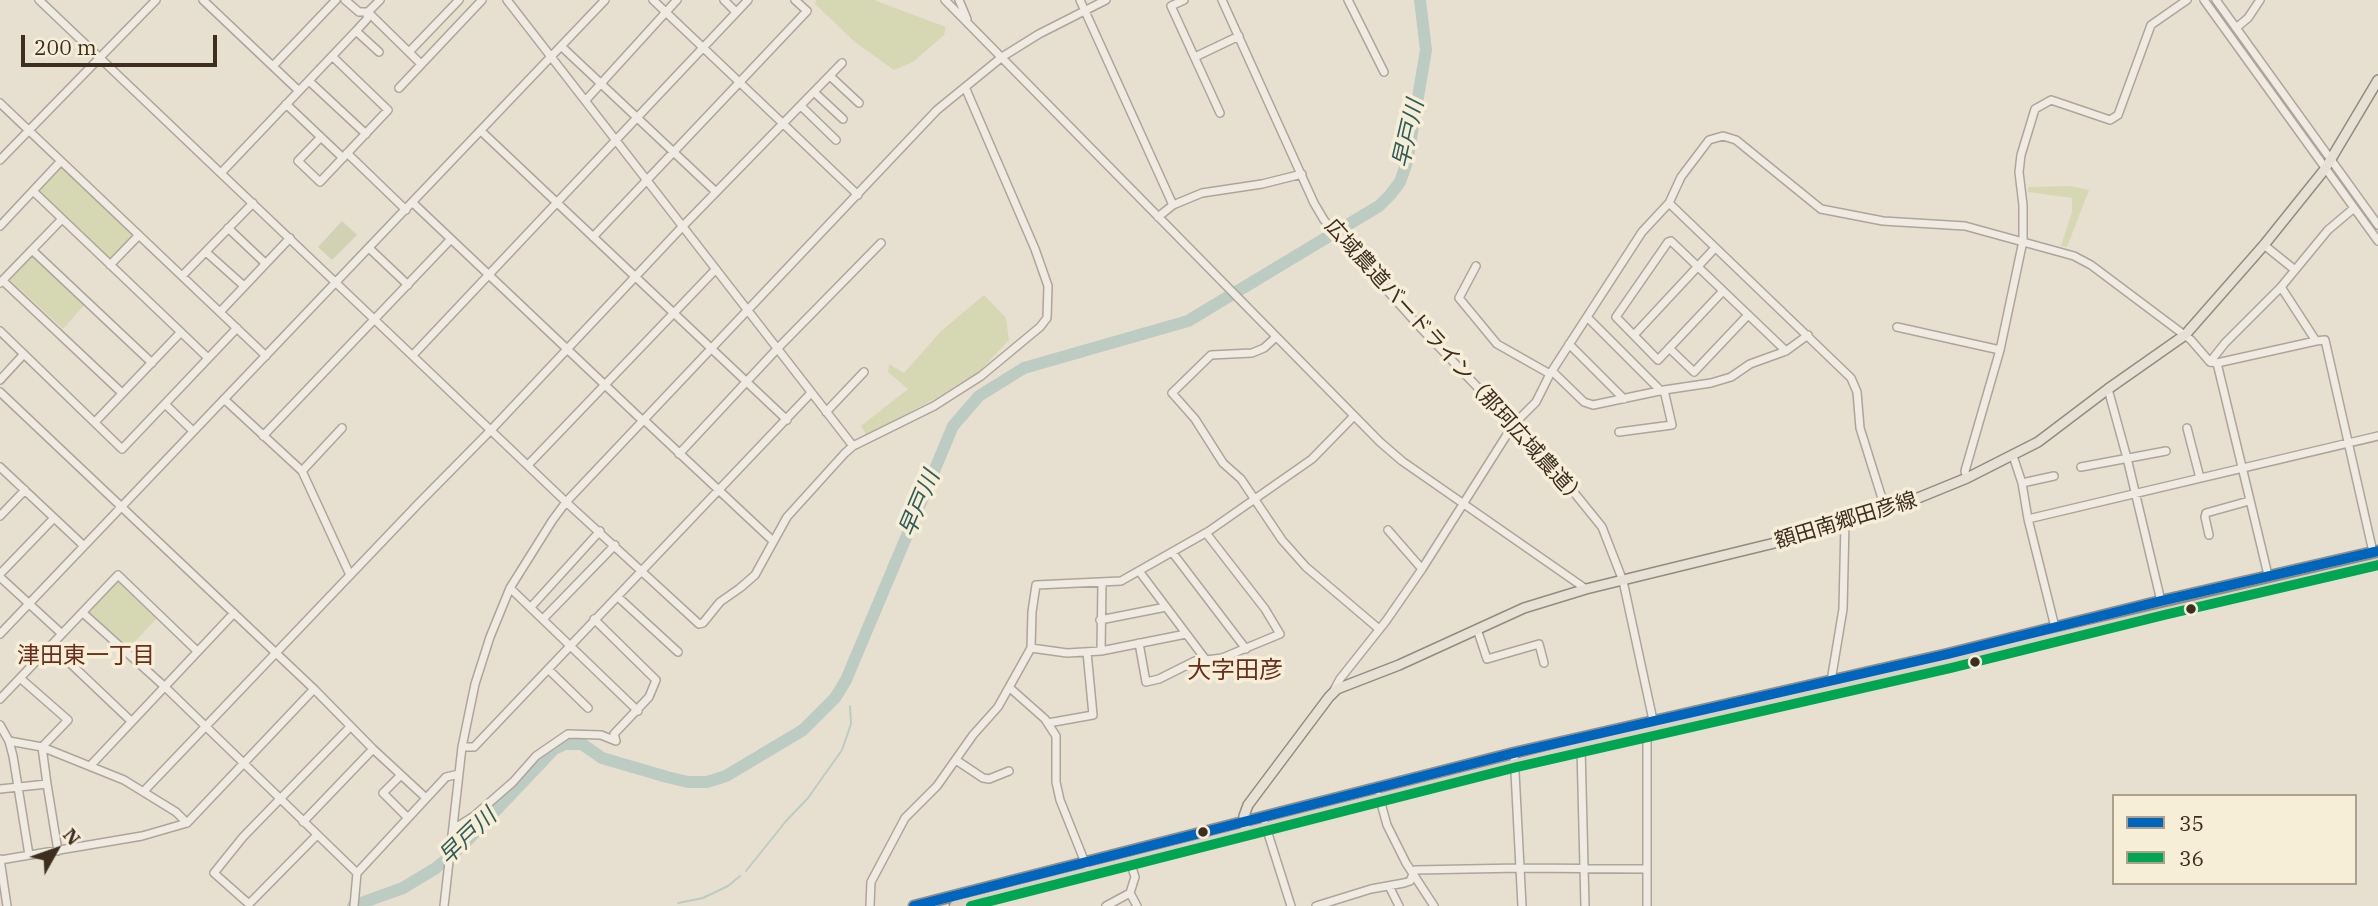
<!DOCTYPE html>
<meta charset="utf-8">
<style>
body{margin:0}
#map{position:relative;width:2378px;height:906px;overflow:hidden;background:#e7e0d1;font-family:"IBM Plex Serif",serif}
canvas{display:block}
.legend{position:absolute;left:2112px;top:794px;width:245px;height:91px;box-sizing:border-box;background:#f7eed8;border:2px solid #ada18e;margin:0;padding:9px 12px;list-style:none;font-size:21px;color:#3d2e20}
.legend li{display:flex;align-items:center;gap:14px;height:35px}
.legend b{width:35px;border:2px solid #ada18e}
.north{position:absolute;left:21px;top:815px;width:70px;height:70px;-webkit-text-stroke:5px #f7eed8;paint-order:stroke;rotate:50deg;font-size:19px;font-weight:700;line-height:28px;text-align:center;color:#3d2e20}
.north::after{content:'';display:block;margin:auto;width:24px;height:32px;background:#3d2e20;clip-path:polygon(50% 0,100% 100%,50% 72%,0 100%)}
.scale{position:absolute;left:21px;top:35px;width:196px;height:32px;box-sizing:border-box;border:4px solid #3d2e20;border-top:0;padding-left:9px;font-size:21px;line-height:24px;white-space:nowrap;color:#3d2e20;-webkit-text-stroke:5px #f7eed8;paint-order:stroke}
</style>
<div id="map">
<canvas width="2378" height="906"></canvas>
<ul class="legend">
<li><b style="height:9px;background:#0065bd"></b>35</li>
<li><b style="height:9px;background:#00a651"></b>36</li>
</ul>
<div class="north">N</div>
<div class="scale">200 m</div>
</div>
<script>
const ctx = document.querySelector('canvas').getContext('2d');
ctx.lineJoin = 'round';
function fillPath(path, color) { ctx.fillStyle = color; ctx.fill(path, 'evenodd'); }
const poly = rows => new Path2D(rows.map(r => 'M' + r).join(''));
function trace(path, color, width, dash) { ctx.strokeStyle = color; ctx.lineWidth = width; ctx.lineCap = dash ? 'butt' : 'round'; ctx.setLineDash(dash || []); ctx.stroke(path); }
function label(font, color, halo, rows, align = 'center') {
  ctx.font = font + ' "IBM Plex Serif","Noto Sans JP",serif'; ctx.lineWidth = 7; ctx.setLineDash([]); ctx.textBaseline = 'middle'; ctx.strokeStyle = halo; ctx.fillStyle = color; for (const [text, x, y, turn = 0] of rows) {
    ctx.save(); ctx.translate(x, y); ctx.rotate((+turn || 0) * Math.PI / 180); ctx.textAlign = isNaN(turn) ? turn : align; if (halo) ctx.strokeText(text, 0, 0); ctx.fillText(text, 0, 0); ctx.restore();
  }
}
const green = poly([
 [816,0,874,0,946,27,944,35,913,62,894,70,855,42,815,4],
 [60,166,134,234,111,260,36,190],
 [2071,186,2089,190,2067,247,2061,246,2072,212,2072,198,2028,192,2028,187],
 [32,253,86,303,63,329,8,278],
 [984,295,1006,318,1009,340,979,372,931,401,866,435,861,426,908,389,888,372,889,364,904,373,941,331],
 [118,579,158,617,129,648,88,611]
]);
const cemetery = poly([
 [342,221,357,235,332,260,318,247]
]);
const stream = poly([
 [746,871,786,821,808,798,842,750,851,724,850,706],
 [678,903,703,898,728,886,740,876]
]);
const river = poly([
 [353,906,403,888,436,868,463,845,554,749,565,744,582,744,602,758,667,777,688,782,707,782,726,776,803,730,835,698,846,680,953,426,979,396,1024,368,1188,321,1379,206,1390,195,1400,182,1407,162,1426,50,1420,0]
]);
const minor = poly([
 [39,0,566,502,699,624,703,623,720,602,740,588,755,575,787,517,845,453,853,446,934,406,981,376,1040,327,1047,318,1048,286,1035,249,965,87],
 [203,0,299,91],
 [345,0,359,12,368,12,421,64],
 [507,0,853,446],
 [653,0,858,195],
 [724,0,736,12],
 [945,0,1380,442,1402,461,1586,589],
 [959,0,967,19],
 [1080,0,1173,205],
 [1184,0,1171,6,1220,113],
 [1222,0,1314,203,1324,220,1418,325,1551,464,1602,527,1623,581,1653,720,1647,734,1647,906],
 [1348,0,1384,72],
 [2204,0,2378,241],
 [2216,0,2378,225],
 [2236,28,2248,18,2260,0],
 [356,31,379,52],
 [561,46,716,192],
 [409,52,459,0],
 [1195,57,1239,36],
 [273,66,336,0],
 [830,76,859,103],
 [309,81,366,134],
 [399,88,482,0],
 [814,92,843,119],
 [586,100,677,0],
 [0,103,266,356],
 [286,104,343,158],
 [801,106,836,140],
 [481,131,787,420],
 [321,137,298,161,320,182,388,110,332,56],
 [347,153,406,210],
 [0,160,156,0],
 [221,173,356,31,367,19,368,12,380,0],
 [33,191,208,358],
 [413,203,643,421],
 [1669,203,1851,378,1857,392,1860,428,1886,511],
 [1158,217,1173,205,1202,193,1262,184,1302,174],
 [0,226,61,161],
 [228,228,265,263],
 [593,237,807,11,795,0],
 [2264,245,2295,270],
 [369,248,408,285],
 [32,250,152,363],
 [206,252,244,286],
 [110,265,139,235],
 [1476,266,1459,298,1497,344,1550,374],
 [182,276,253,203],
 [3,281,122,393],
 [0,283,62,219],
 [1723,291,1658,360,1616,317,1668,242,1671,241,1786,351],
 [220,312,290,238],
 [1587,317,1661,391],
 [1897,327,2000,350],
 [0,331,122,449,237,328],
 [1634,335,1715,248],
 [1276,337,1264,348,1252,353,1211,355,1172,393,1195,419,1223,463,1241,479,1282,540,1306,567,1379,629],
 [2316,341,2325,340,2373,552],
 [1569,344,1624,399],
 [1669,348,1694,372,1748,315],
 [413,355,748,0],
 [2210,362,2225,343,2281,287,2328,230,2354,208],
 [2217,363,2316,341,2281,287],
 [1552,371,1584,402,1593,405,1664,390,1711,383,1731,377,1750,364,1786,351,1808,335],
 [0,380,24,354],
 [2108,389,2127,458,2161,601],
 [0,392,314,689,373,749,426,798],
 [224,399,302,471,350,575],
 [165,404,193,431],
 [826,412,864,372],
 [644,420,773,541],
 [95,422,181,332],
 [2187,428,2200,478],
 [1619,432,1672,425,1664,390],
 [263,436,451,239],
 [679,454,777,349,881,243],
 [2013,456,2022,483,2028,519,2055,627],
 [528,465,716,269],
 [0,467,84,546],
 [2081,467,2166,451],
 [302,471,342,428],
 [1967,478,1965,471,2000,350,2023,241,2023,205,2019,172,2021,155,2035,109,2051,100,2110,120,2118,115,2151,25,2187,0],
 [2022,483,2054,476],
 [0,516,25,490],
 [2028,519,2378,436],
 [1388,530,1422,569],
 [1206,533,1265,609,1280,634,1222,658,1206,660],
 [2209,535,2205,517,2206,513,2249,501],
 [1172,552,1246,649],
 [0,574,54,518],
 [0,577,62,634],
 [510,588,638,711],
 [618,597,678,652],
 [531,607,600,531],
 [83,613,164,686,357,873],
 [544,618,615,545],
 [1100,620,1166,607],
 [1477,629,1487,659,1539,644,1544,663],
 [0,634,605,0],
 [1139,643,1146,682,1159,679,1195,661,1206,660,1139,571],
 [51,645,131,721],
 [1031,648,1067,653,1101,651,1102,583],
 [1101,651,1186,634],
 [548,669,588,708],
 [20,678,68,720,42,747,47,784],
 [1831,681,1843,609,1845,523],
 [1010,688,1045,719,1056,736,1056,782,1060,800,1086,865],
 [1333,692,1340,679,1386,621,1422,569,1513,425,1536,402,1550,374,1642,232,1669,203,1681,177,1709,140,1723,136,1736,140,1821,209,1883,221,1965,226,2074,256,2091,265,2191,340,2210,362,2217,363,2268,575],
 [0,699,118,575,197,651],
 [1048,723,1093,715,1087,652],
 [0,725,9,741,13,756,29,855],
 [9,741,42,747,124,780,176,812,187,823],
 [462,747,474,747,811,393],
 [1581,748,1585,906],
 [1514,753,1522,906],
 [956,760,983,778,989,779,1009,771],
 [91,765,234,613],
 [400,776,383,793,407,817],
 [0,789,47,784,58,851],
 [144,791,419,503,491,430,683,226,842,63],
 [1379,796,1387,825,1406,863,1434,906],
 [303,822,373,749],
 [1265,824,1291,906],
 [453,826,460,825,474,816,513,782,536,756,568,734,601,735,616,741,614,734,649,697,656,680,594,619],
 [317,835,249,904,214,873,243,837,350,727],
 [0,859,7,906],
 [0,860,142,836,187,823,314,689],
 [1389,886,1399,906],
 [1130,893,1137,906],
 [354,906,357,873,446,777,459,774],
 [444,906,462,747,475,684,490,637,510,588,552,521,566,502,937,110,1002,57,1039,34,1106,0],
 [870,906,871,882,905,818,937,786,973,735,998,707,1031,648,1032,612,1036,585,1121,581,1209,531,1312,459,1354,416],
 [1106,906,1130,893,1135,877,1130,861],
 [1316,906,1371,889,1404,883,1410,881,1415,870,1520,868,1647,869]
]);
const major = poly([
 [1245,828,1244,816,1248,805,1329,697,1337,689,1399,665,1524,608,1586,589,1791,539,1886,511,1967,478,2038,442,2108,389,2185,335,2264,245,2325,169,2378,80]
]);
const highway = poly([
 [914,906,1514,753,1948,654,2161,601,2378,551],
 [955,906,1559,753,2378,563]
]);
const bus1 = poly([
 [914,906,1514,753,1948,654,2161,601,2378,551]
]);
const bus2 = poly([
 [971,906,1517,767,1951,668,2164,615,2378,565]
]);
const markers = [
 [2191,609,6,"#3d2e20"],
 [1975,662,6,"#3d2e20"],
 [1203,832,6,"#3d2e20"]
];
const streetNames = [
 ["広域農道バードライン（那珂広域農道）",1455,363,48],
 ["額田南郷田彦線",1846,521,-17]
];
const waterNames = [
 ["早戸川",1409,134,-77],
 ["早戸川",920,504,-67],
 ["早戸川",468,837,-44]
];
const neighbourhoodNames = [
 ["津田東一丁目",86,656]
];
const quarterNames = [
 ["大字田彦",1235,671]
];
fillPath(green, '#d6d7b3');
fillPath(cemetery, '#d1d1b3');
trace(stream, '#bcccc2', 2);
trace(river, '#bcccc2', 12);
trace(minor, '#ada599', 10);
trace(major, '#928b80', 12);
trace(highway, '#928b80', 13);
trace(minor, '#efebe3', 7);
trace(major, '#e6e1d4', 9);
trace(highway, '#dad1c2', 10);
trace(bus1, '#0065bd', 10);
trace(bus2, '#00a651', 10);
for (const [x, y, r, color] of markers) { const dot = new Path2D(); dot.arc(x, y, r, 0, 2 * Math.PI); ctx.fillStyle = color; ctx.fill(dot); trace(dot, '#f7eed8', 2.5); }
label('21px', '#3d2e20', '#f7eed8', streetNames);
label('italic 23px', '#2f5d5a', '#f7eed8', waterNames);
label('23px', '#6b2e1e', '#f7eed8', neighbourhoodNames);
label('24px', '#6b2e1e', '#f7eed8', quarterNames);
</script>
